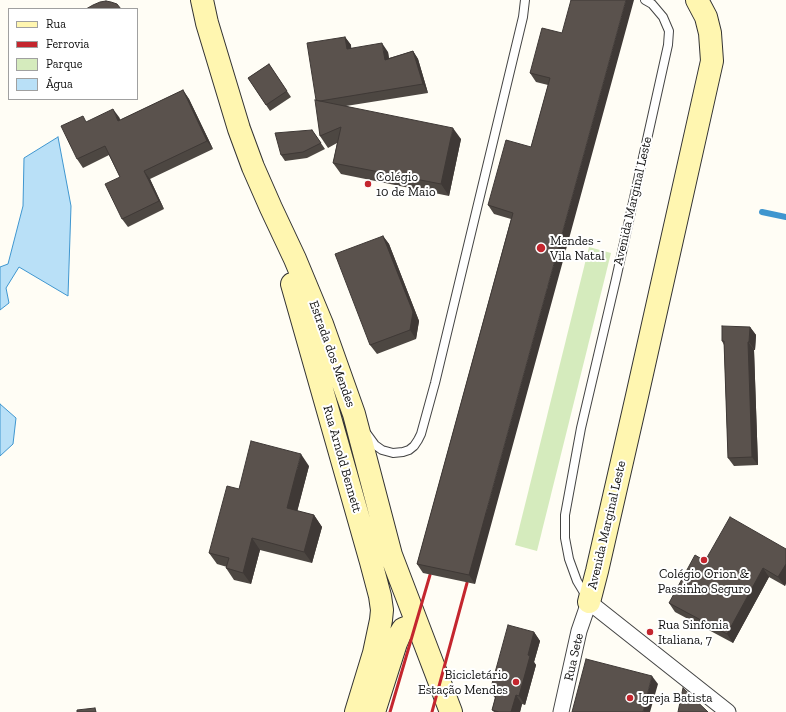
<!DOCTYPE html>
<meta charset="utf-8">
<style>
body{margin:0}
#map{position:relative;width:786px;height:712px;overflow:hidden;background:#fffdf5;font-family:"Zilla Slab",serif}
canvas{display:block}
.legend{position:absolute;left:8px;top:8px;width:130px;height:92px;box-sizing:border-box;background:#fff;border:1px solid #a0a0a0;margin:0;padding:5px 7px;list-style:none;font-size:12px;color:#111}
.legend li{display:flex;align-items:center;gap:8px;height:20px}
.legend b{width:20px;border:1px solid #a0a0a0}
</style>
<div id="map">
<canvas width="786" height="712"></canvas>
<ul class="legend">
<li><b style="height:5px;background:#fff6b0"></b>Rua</li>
<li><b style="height:5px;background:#c4262e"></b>Ferrovia</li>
<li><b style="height:11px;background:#d5ebbd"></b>Parque</li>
<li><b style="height:11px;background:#b9e0f7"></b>Água</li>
</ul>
</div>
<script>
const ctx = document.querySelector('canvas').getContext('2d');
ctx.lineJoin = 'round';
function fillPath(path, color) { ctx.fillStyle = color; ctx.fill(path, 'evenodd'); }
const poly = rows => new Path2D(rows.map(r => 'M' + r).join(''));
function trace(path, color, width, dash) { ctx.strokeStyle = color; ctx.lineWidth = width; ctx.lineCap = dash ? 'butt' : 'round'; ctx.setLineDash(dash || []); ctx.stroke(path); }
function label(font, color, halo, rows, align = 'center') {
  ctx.font = font + ' "Zilla Slab",serif'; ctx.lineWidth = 4; ctx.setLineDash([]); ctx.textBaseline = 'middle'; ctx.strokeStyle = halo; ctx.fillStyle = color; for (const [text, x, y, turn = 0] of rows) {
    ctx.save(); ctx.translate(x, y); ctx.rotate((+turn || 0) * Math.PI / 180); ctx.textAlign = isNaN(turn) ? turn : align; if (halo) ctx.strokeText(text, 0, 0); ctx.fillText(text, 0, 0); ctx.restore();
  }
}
const green = poly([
 [589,247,611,253,537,551,515,545]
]);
const water = poly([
 [58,137,71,206,68,296,19,267,6,288,9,303,0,310,0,267,8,264,23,206,24,158,58,137],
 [0,404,16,418,13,444,0,456,0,404]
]);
const stream = poly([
 [762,212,786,217]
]);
const lane = poly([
 [367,434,375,445,382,450,393,453,403,452,409,450,414,446,418,440,421,434,435,383,523,17,525,0],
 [586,596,577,581,569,559,565,538,565,515,581,428,616,279,668,45,669,31,663,17,652,4,645,0]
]);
const street = poly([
 [561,712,579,631,589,602,728,712]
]);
const secondary = poly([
 [202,0,207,23,239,129,253,167,271,208,295,259,322,324,354,414,391,555,451,712],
 [292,284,371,562,380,596,382,610,381,620,374,653,356,712],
 [589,602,597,571,637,396,712,61,710,33,706,17,697,0],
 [374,712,396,643,400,634,403,629,408,627,413,626,418,627]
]);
const rail = poly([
 [390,712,430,575],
 [432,712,467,583]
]);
const wall = poly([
 [562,33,475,584,423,573,417,564,511,219,494,214,488,205,531,147,548,85,536,82,530,73],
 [345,37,351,45,351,48,388,52,389,58,413,51,418,59,428,93,346,106,461,139,449,196,341,174,333,163,337,143,328,148,320,136,316,100],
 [269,64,291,97,270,111,248,78],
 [183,90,189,99,213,149,150,179,164,209,128,227,122,219,120,177,109,155,83,168,77,159,87,122,119,117,120,120],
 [312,130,325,149,307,158,285,161,281,155],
 [383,236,389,244,419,321,416,339,377,354,370,345],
 [750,327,756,335,755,350,754,350,758,465,734,466,728,458,724,345,722,341],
 [309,466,297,511,314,515,322,527,312,563,260,550,251,584,234,580,226,568,227,567,217,564,209,553,239,489],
 [786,549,786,583,785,586,769,577,733,643,675,612,669,603,705,561],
 [534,632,540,641,534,662,536,665,525,705,522,704,520,712,494,712,492,710,495,698,490,691]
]);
const shadedWall = poly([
 [626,0,634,0,475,584,469,575],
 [345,37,351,45,352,57,347,49],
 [382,43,388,52,390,68,385,60],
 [413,51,418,59,428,93,423,84],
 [183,90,189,99,213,149,207,141],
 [113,109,119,117,124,129,118,121],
 [453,128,461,139,449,196,441,184],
 [144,171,150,179,164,209,159,201],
 [383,236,389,244,419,321,416,339,410,330],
 [750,327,756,335,755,350,749,342],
 [748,342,754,350,758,465,752,457],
 [301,454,309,466,295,520,287,508],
 [314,515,322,527,312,563,304,552],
 [252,538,260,550,251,584,243,573],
 [786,564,786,583,785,586,778,577],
 [763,568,769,577,733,643,727,634],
 [534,632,540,641,534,662,536,665,525,705,519,696,528,655],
 [652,676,658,684,650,712,643,712],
 [516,695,522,704,520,712,511,712]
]);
const building = poly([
 [571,0,626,0,469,575,417,564,513,213,488,205,506,140,531,147,550,78,530,73,542,28,562,33,571,0],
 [106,1,111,2,117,4,121,9,86,9,93,5,100,2,106,1],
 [345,37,347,49,382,43,385,60,413,51,423,84,320,101,316,100,307,43,345,37],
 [269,64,287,91,266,105,248,78,269,64],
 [183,90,207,141,144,171,159,201,122,219,105,184,120,177,105,146,77,159,61,126,83,116,86,122,113,109,118,121,183,90],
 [315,100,453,128,441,184,333,163,341,127,320,136,315,100],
 [312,130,321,143,303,152,281,155,275,133,312,130],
 [383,236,413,312,410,330,370,345,335,254,383,236],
 [722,326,750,327,749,342,748,342,752,457,728,458,724,341,722,341,722,326],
 [251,441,301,454,287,508,314,515,304,552,252,538,243,573,226,568,229,558,209,553,227,486,239,489,251,441],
 [730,517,786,549,786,564,778,577,763,568,727,634,669,603,695,555,705,561,730,517],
 [508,625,534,632,528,655,530,656,519,696,516,695,511,712,499,712,492,710,497,692,490,691,508,625],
 [586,659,652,676,643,712,572,712,586,659],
 [683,688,708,712,678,712,683,688],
 [95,708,96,712,77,712,77,710,95,708]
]);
const markers = [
 [368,184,4,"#c4262e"],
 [541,248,5,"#c4262e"],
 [704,560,4,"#c4262e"],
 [650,632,4,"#c4262e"],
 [516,682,4,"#c4262e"],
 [630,698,4,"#c4262e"]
];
const poiNames = [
 ["Colégio",376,177],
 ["10 de Maio",376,192],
 ["Mendes -",550,241],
 ["Vila Natal",550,256],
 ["Colégio Orion &",704,574,"center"],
 ["Passinho Seguro",704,589,"center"],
 ["Rua Sinfonia",658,625],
 ["Italiana, 7",658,640],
 ["Bicicletário",508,675,"right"],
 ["Estação Mendes",508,690,"right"],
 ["Igreja Batista",638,698]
];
const streetNames = [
 ["Avenida Marginal Leste",633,201,-77],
 ["Estrada dos Mendes",332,354,70],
 ["Rua Arnold Bennett",342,459,74],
 ["Avenida Marginal Leste",607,525,-77],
 ["Rua Sete",574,657,-77]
];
fillPath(green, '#d5ebbd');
fillPath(water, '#b9e0f7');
trace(water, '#3f96cf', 1);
trace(stream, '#3f96cf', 6);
trace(lane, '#444', 10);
trace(street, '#444', 17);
trace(secondary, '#333', 24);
trace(lane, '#fff', 8);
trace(street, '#fff', 15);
trace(secondary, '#fff6b0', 22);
trace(rail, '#c4262e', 3);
fillPath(wall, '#4d4742');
fillPath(shadedWall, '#3f3936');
fillPath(building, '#5a524d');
trace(building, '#3f3936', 1);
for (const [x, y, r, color] of markers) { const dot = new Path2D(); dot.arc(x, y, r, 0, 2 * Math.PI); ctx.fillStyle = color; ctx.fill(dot); trace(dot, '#fff', 1.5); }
label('13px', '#111', '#fff', poiNames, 'left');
label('13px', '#111', '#fff', streetNames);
</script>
